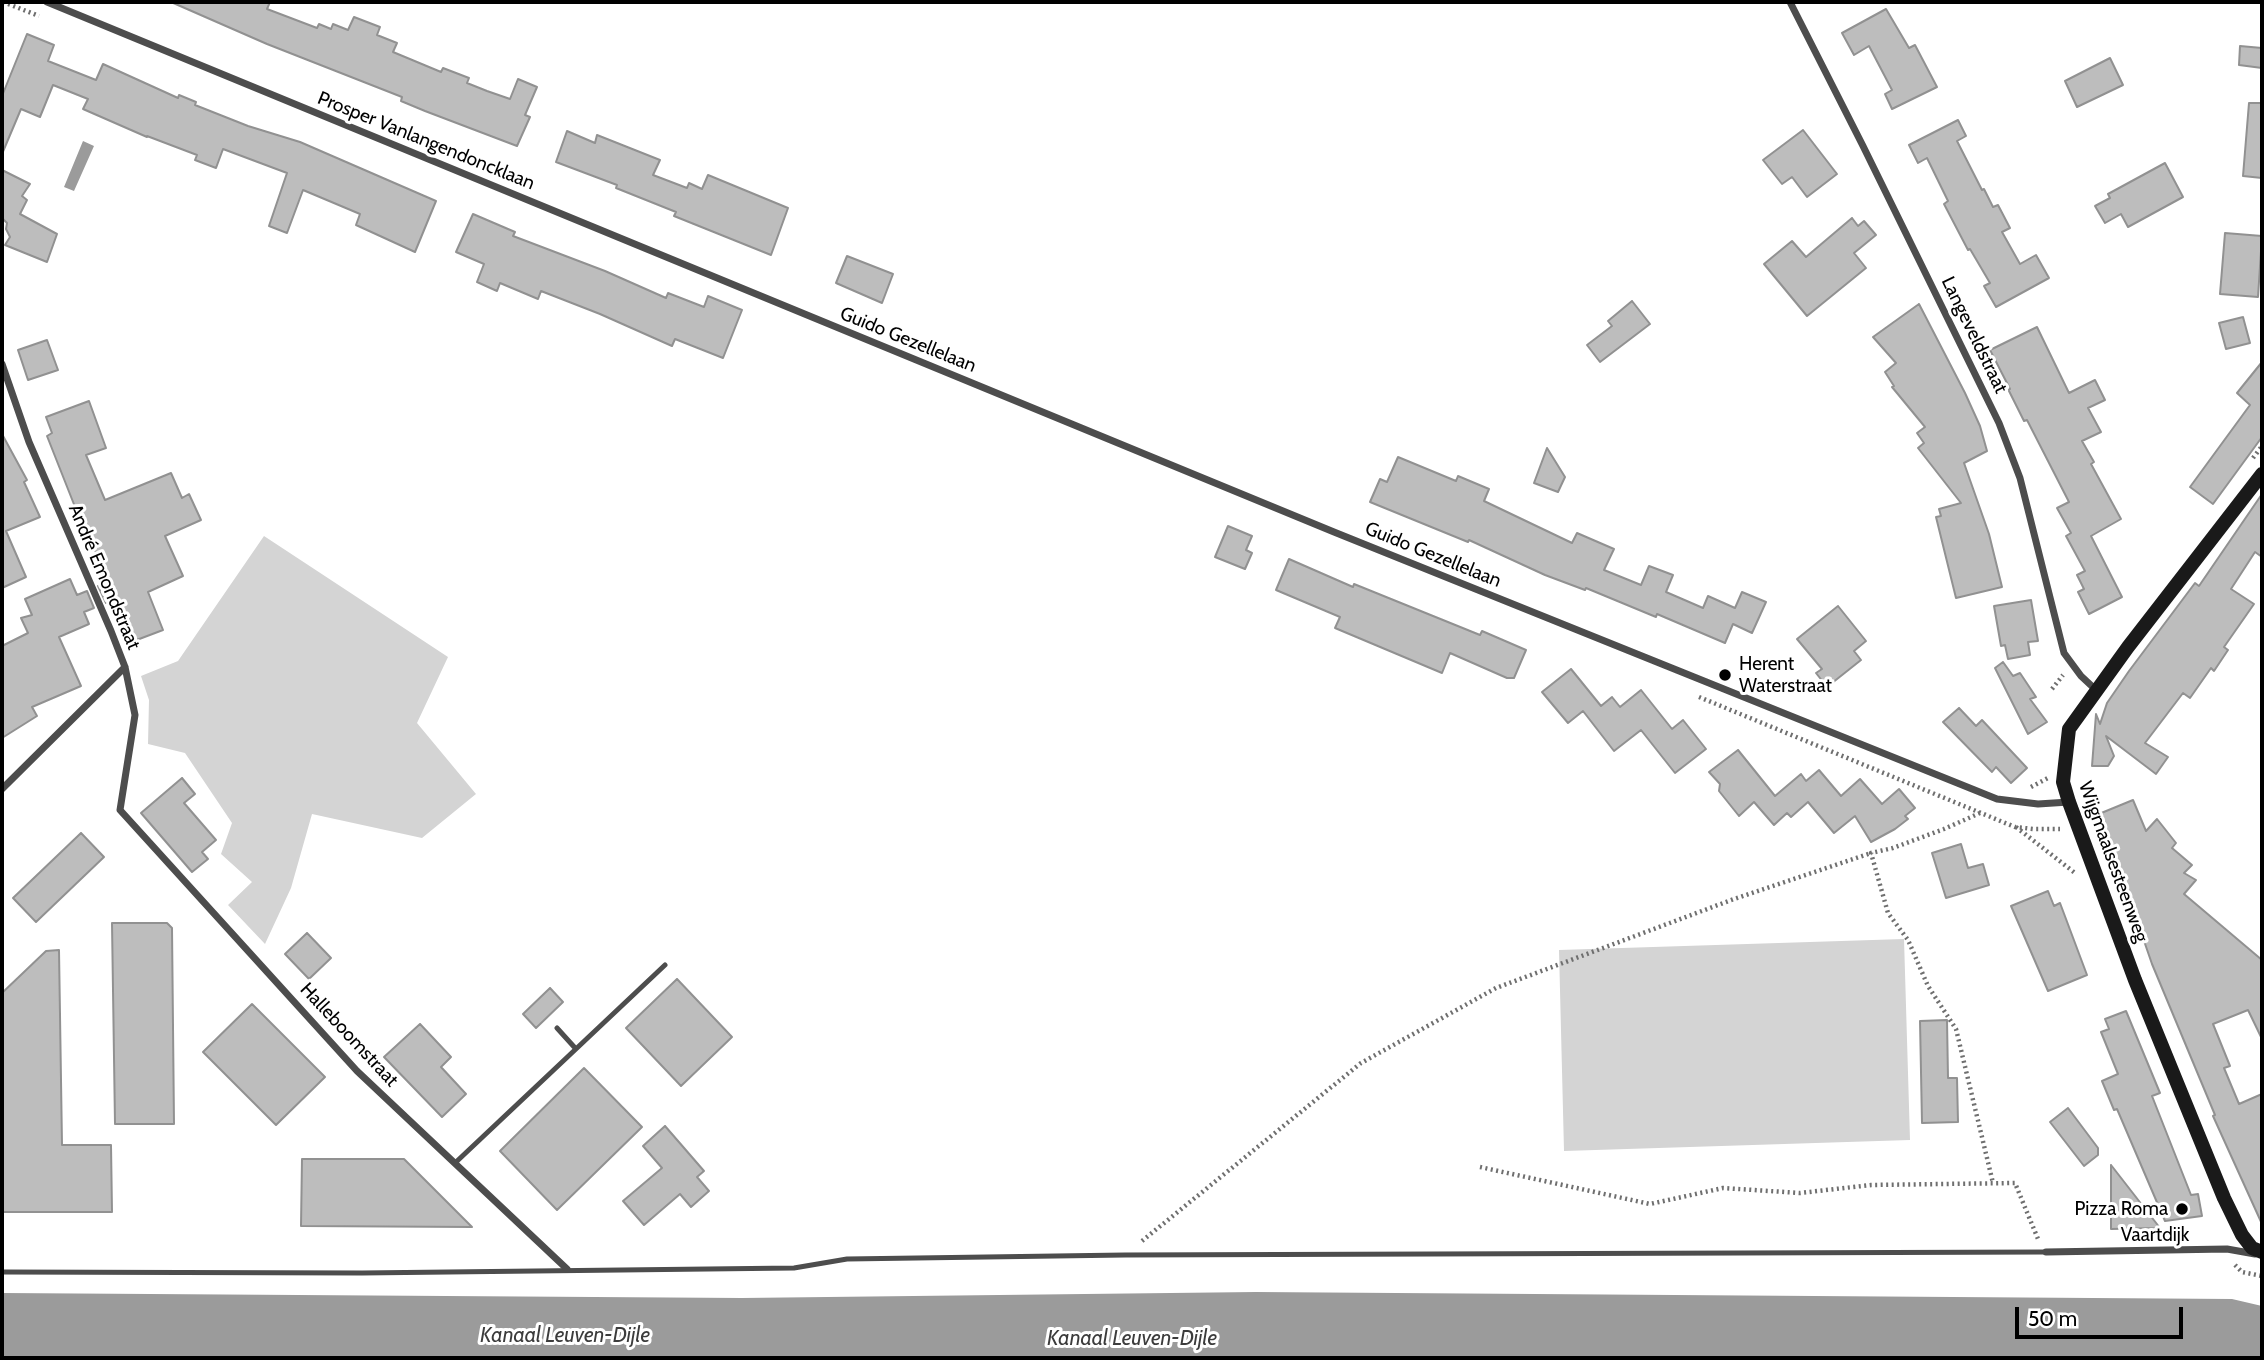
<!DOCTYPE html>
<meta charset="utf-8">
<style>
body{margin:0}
#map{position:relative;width:2264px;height:1360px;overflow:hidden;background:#fff;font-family:Cabin,sans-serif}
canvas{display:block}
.frame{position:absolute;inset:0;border:4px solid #000;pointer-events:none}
.scale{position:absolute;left:2015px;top:1307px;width:168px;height:32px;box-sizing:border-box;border:4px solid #000;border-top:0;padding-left:9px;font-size:21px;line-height:24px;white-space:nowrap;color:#000;-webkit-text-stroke:5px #fff;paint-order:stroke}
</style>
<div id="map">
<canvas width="2264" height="1360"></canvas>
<div class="frame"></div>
<div class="scale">50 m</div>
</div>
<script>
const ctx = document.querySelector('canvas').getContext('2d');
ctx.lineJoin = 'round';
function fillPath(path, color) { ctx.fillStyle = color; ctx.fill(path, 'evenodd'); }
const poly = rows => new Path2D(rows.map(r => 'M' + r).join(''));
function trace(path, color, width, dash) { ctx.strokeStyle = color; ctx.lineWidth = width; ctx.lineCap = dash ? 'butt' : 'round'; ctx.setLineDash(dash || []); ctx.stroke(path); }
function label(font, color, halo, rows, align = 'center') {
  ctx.font = font + ' Cabin,sans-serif'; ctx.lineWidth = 6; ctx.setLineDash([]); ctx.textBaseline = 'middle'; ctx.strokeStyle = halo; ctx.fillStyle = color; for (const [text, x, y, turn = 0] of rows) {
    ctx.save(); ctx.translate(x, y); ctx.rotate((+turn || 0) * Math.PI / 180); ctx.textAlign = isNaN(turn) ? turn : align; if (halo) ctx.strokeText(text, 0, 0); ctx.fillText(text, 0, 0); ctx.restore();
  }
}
const green = poly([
 [264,536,448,657,417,723,476,794,422,838,312,814,291,888,265,944,228,905,252,882,221,854,232,823,185,753,148,744,149,700,141,676,178,661],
 [1904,939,1910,1140,1564,1151,1559,950]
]);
const water = poly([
 [83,141,94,146,74,191,64,187],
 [1256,1292,2232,1299,2262,1306,2262,1358,2,1358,2,1293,742,1298]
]);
const building = poly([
 [171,2,270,2,267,9,317,28,319,24,331,29,333,24,348,30,354,17,380,27,377,35,397,43,393,52,441,72,443,68,469,78,467,83,487,91,510,99,518,79,537,87,525,115,530,117,517,146,425,111,401,101,402,97,267,44,171,2],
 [1886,9,1909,48,1915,45,1937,87,1892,109,1885,94,1892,90,1869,46,1854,55,1842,33,1886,9],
 [27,34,54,45,48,61,96,80,103,64,178,98,179,95,196,102,195,105,248,126,300,142,436,201,415,252,356,225,360,214,303,190,287,233,269,226,287,173,223,149,216,168,195,160,197,155,147,136,147,137,83,109,88,99,53,85,40,117,21,109,2,154,2,96,27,34],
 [2240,46,2262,48,2262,68,2239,65,2240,46],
 [2110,58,2123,85,2077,107,2065,81,2110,58],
 [2249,103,2262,103,2262,178,2243,176,2249,103],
 [1958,120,1966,136,1957,141,1982,190,1984,189,1993,207,1998,205,2010,228,2002,232,2020,264,2036,255,2049,278,1996,307,1984,286,1990,283,1970,249,1968,250,1944,204,1948,201,1927,158,1918,163,1909,145,1958,120],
 [1803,130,1837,174,1807,197,1792,177,1782,184,1763,160,1803,130],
 [567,131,595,143,597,135,660,160,653,175,687,188,689,183,702,189,708,175,788,208,771,255,674,216,676,212,616,188,617,185,556,162,567,131],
 [2165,163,2183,197,2128,227,2121,214,2105,223,2095,206,2110,198,2108,194,2165,163],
 [2,170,30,184,22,196,27,200,20,214,57,234,47,262,5,245,10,237,6,229,7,223,2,218,2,170],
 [473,214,515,232,513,236,605,271,666,298,668,293,704,307,708,296,742,310,723,358,675,339,672,346,600,314,541,291,538,299,500,283,497,291,477,282,484,264,456,252,473,214],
 [1852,218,1858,226,1864,221,1876,235,1854,253,1866,268,1807,316,1764,264,1792,241,1806,257,1852,218],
 [2225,233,2262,236,2258,297,2220,294,2225,233],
 [847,256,893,274,882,303,836,283,847,256],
 [1632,301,1650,324,1600,362,1587,345,1612,326,1608,321,1632,301],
 [1919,304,1965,393,1980,426,1987,451,1964,463,1989,534,2002,587,1956,598,1936,517,1941,516,1939,509,1961,503,1918,448,1924,443,1917,433,1925,427,1892,387,1894,386,1885,372,1896,363,1873,337,1919,304],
 [2243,317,2250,343,2226,349,2219,323,2243,317],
 [2037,327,2069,393,2095,380,2105,400,2088,408,2101,432,2082,441,2094,462,2091,464,2121,519,2091,536,2122,597,2089,614,2078,592,2084,589,2077,575,2085,571,2066,536,2071,533,2057,508,2069,502,2027,420,2024,421,2008,389,2010,389,1990,350,2037,327],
 [47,340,58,370,28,380,18,350,47,340],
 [2262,362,2262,437,2213,504,2190,487,2250,405,2237,393,2262,362],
 [89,401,106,448,86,455,105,500,171,473,182,498,189,494,201,520,165,536,183,576,148,592,163,630,134,641,117,598,106,603,98,586,108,582,81,516,79,517,47,436,52,433,46,417,89,401],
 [2,434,27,480,24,482,40,517,6,531,26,577,2,588,2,434],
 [1547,448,1565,477,1558,492,1534,483,1547,448],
 [1398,457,1456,481,1458,476,1489,489,1484,501,1572,543,1577,533,1614,549,1604,570,1641,585,1649,566,1673,575,1666,592,1703,608,1708,596,1735,608,1742,592,1766,602,1752,633,1733,624,1725,643,1657,614,1656,617,1586,588,1585,590,1545,575,1469,540,1468,542,1370,502,1380,479,1387,482,1398,457],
 [2262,494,2262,557,2255,552,2231,589,2254,604,2224,647,2228,650,2214,671,2211,668,2190,698,2183,693,2145,743,2168,757,2156,774,2106,736,2114,756,2108,766,2092,766,2096,714,2100,724,2107,703,2129,671,2195,583,2199,586,2262,494],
 [1228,526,1252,536,1246,550,1252,553,1245,569,1215,557,1228,526],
 [1289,559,1353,587,1354,584,1480,635,1482,631,1526,650,1514,678,1507,678,1450,653,1442,673,1335,628,1340,617,1276,590,1289,559],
 [70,579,77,595,87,591,94,608,84,612,89,624,59,637,81,686,32,707,37,716,2,738,2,646,28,633,21,618,32,615,25,599,70,579],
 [2031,600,2038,641,2028,642,2030,655,2008,659,2005,645,2001,646,1994,606,2031,600],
 [1838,606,1866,641,1854,651,1861,660,1827,687,1816,673,1822,669,1797,639,1838,606],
 [2003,662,2013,676,2020,673,2036,697,2030,699,2047,722,2028,734,1995,668,2003,662],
 [1571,669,1601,706,1612,697,1620,707,1641,690,1672,729,1683,720,1706,749,1675,773,1641,730,1614,751,1583,711,1568,723,1542,692,1571,669],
 [1959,708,1976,726,1982,720,2027,768,2011,783,1996,767,1992,772,1943,722,1959,708],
 [1738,750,1775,796,1801,774,1806,781,1819,770,1841,796,1860,779,1882,804,1899,789,1915,808,1905,816,1908,819,1895,829,1871,842,1855,816,1834,833,1808,802,1791,817,1787,813,1774,825,1754,802,1739,816,1719,791,1720,784,1709,772,1738,750],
 [182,778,195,794,184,803,216,840,202,852,208,859,192,872,141,813,182,778],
 [2133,800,2146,831,2157,819,2176,843,2172,848,2192,865,2184,873,2196,880,2184,894,2262,960,2262,1039,2248,1010,2213,1024,2230,1066,2224,1068,2239,1104,2262,1094,2262,1224,2213,1116,2215,1115,2152,964,2124,883,2094,816,2133,800],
 [81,833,104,857,36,922,13,898,81,833],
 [1961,844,1968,868,1983,864,1989,885,1946,898,1932,853,1961,844],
 [2048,891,2054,906,2060,903,2087,975,2048,991,2011,906,2048,891],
 [112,923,167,923,172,928,174,1124,115,1124,112,923],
 [307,933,331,958,309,979,285,954,307,933],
 [59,950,62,1145,111,1145,112,1212,2,1212,2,993,46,951,59,950],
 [677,979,732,1037,681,1086,626,1028,677,979],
 [550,988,563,1002,536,1028,523,1014,550,988],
 [252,1004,325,1077,276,1125,203,1052,252,1004],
 [2126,1011,2160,1093,2152,1096,2191,1195,2198,1194,2202,1216,2165,1221,2117,1109,2114,1110,2102,1081,2118,1074,2101,1032,2109,1029,2105,1019,2126,1011],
 [1947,1020,1948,1078,1957,1078,1958,1122,1922,1123,1920,1021,1947,1020],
 [420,1024,451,1057,441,1067,466,1094,442,1117,384,1057,420,1024],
 [584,1068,642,1127,557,1210,500,1151,584,1068],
 [2068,1108,2098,1148,2098,1155,2084,1166,2050,1122,2068,1108],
 [665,1126,704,1171,697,1177,709,1191,691,1207,680,1194,644,1225,623,1201,662,1168,643,1146,665,1126],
 [302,1159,404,1159,472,1227,301,1226,302,1159],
 [2111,1165,2160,1228,2111,1229,2111,1165]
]);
const path = poly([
 [3,2,39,16],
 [2253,458,2262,446],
 [2052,689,2063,675],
 [1699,697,2015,827,2033,829,2060,829],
 [2031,787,2048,778],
 [1980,813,1944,829,1893,848,1871,853,1888,913,1908,940,1928,986,1956,1029,1993,1183],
 [2016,827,2075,873],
 [1480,1167,1650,1204,1723,1188,1800,1193,1871,1185,2015,1183,2038,1239],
 [1142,1241,1361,1063,1496,988,1734,899,1871,853],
 [2235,1265,2242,1272,2262,1276]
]);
const lane = poly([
 [557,1028,576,1049],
 [455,1163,665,965],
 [2,1272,362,1273,794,1268,847,1259,1125,1255,2046,1252]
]);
const street = poly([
 [47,2,1334,532,1997,799,2038,804,2069,802],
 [1790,2,1863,146,1999,423,2020,478,2064,653,2081,676,2096,690],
 [2,364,29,442,111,631,125,667,135,715,120,810,357,1071,567,1269],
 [2,789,125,667],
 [2046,1252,2227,1249,2255,1254]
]);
const secondary = poly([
 [2262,474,2128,647,2069,729,2063,782,2069,802,2135,980,2224,1198,2242,1235,2252,1248,2262,1252]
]);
const markers = [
 [1725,675,7,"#000"],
 [2182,1209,7,"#000"]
];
const streetNames = [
 ["Prosper Vanlangendoncklaan",426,141,22],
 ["Langeveldstraat",1974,335,64],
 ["Guido Gezellelaan",908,340,22],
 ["Guido Gezellelaan",1433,555,22],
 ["André Emondstraat",104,577,67],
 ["Wijgmaalsesteenweg",2113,862,70],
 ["Halleboomstraat",349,1035,47],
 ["Vaartdijk",2155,1235]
];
const poiNames = [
 ["Herent",1739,664],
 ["Waterstraat",1739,686],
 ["Pizza Roma",2168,1209,"right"]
];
const waterNames = [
 ["Kanaal Leuven-Dijle",565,1336],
 ["Kanaal Leuven-Dijle",1132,1339]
];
fillPath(green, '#d4d4d4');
fillPath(water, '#9b9b9b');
fillPath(building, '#bdbdbd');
trace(building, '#919191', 2);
trace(path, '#6f6f6f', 4.5, [2, 3.5]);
trace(lane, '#4d4d4d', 5);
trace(street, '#4d4d4d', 7);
trace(secondary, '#1a1a1a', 14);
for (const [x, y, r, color] of markers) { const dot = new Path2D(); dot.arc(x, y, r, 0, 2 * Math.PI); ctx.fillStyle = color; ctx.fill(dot); trace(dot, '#fff', 2.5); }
label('19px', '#000', '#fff', streetNames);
label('19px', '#000', '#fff', poiNames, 'left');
label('italic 21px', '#3c3c3c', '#fff', waterNames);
</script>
